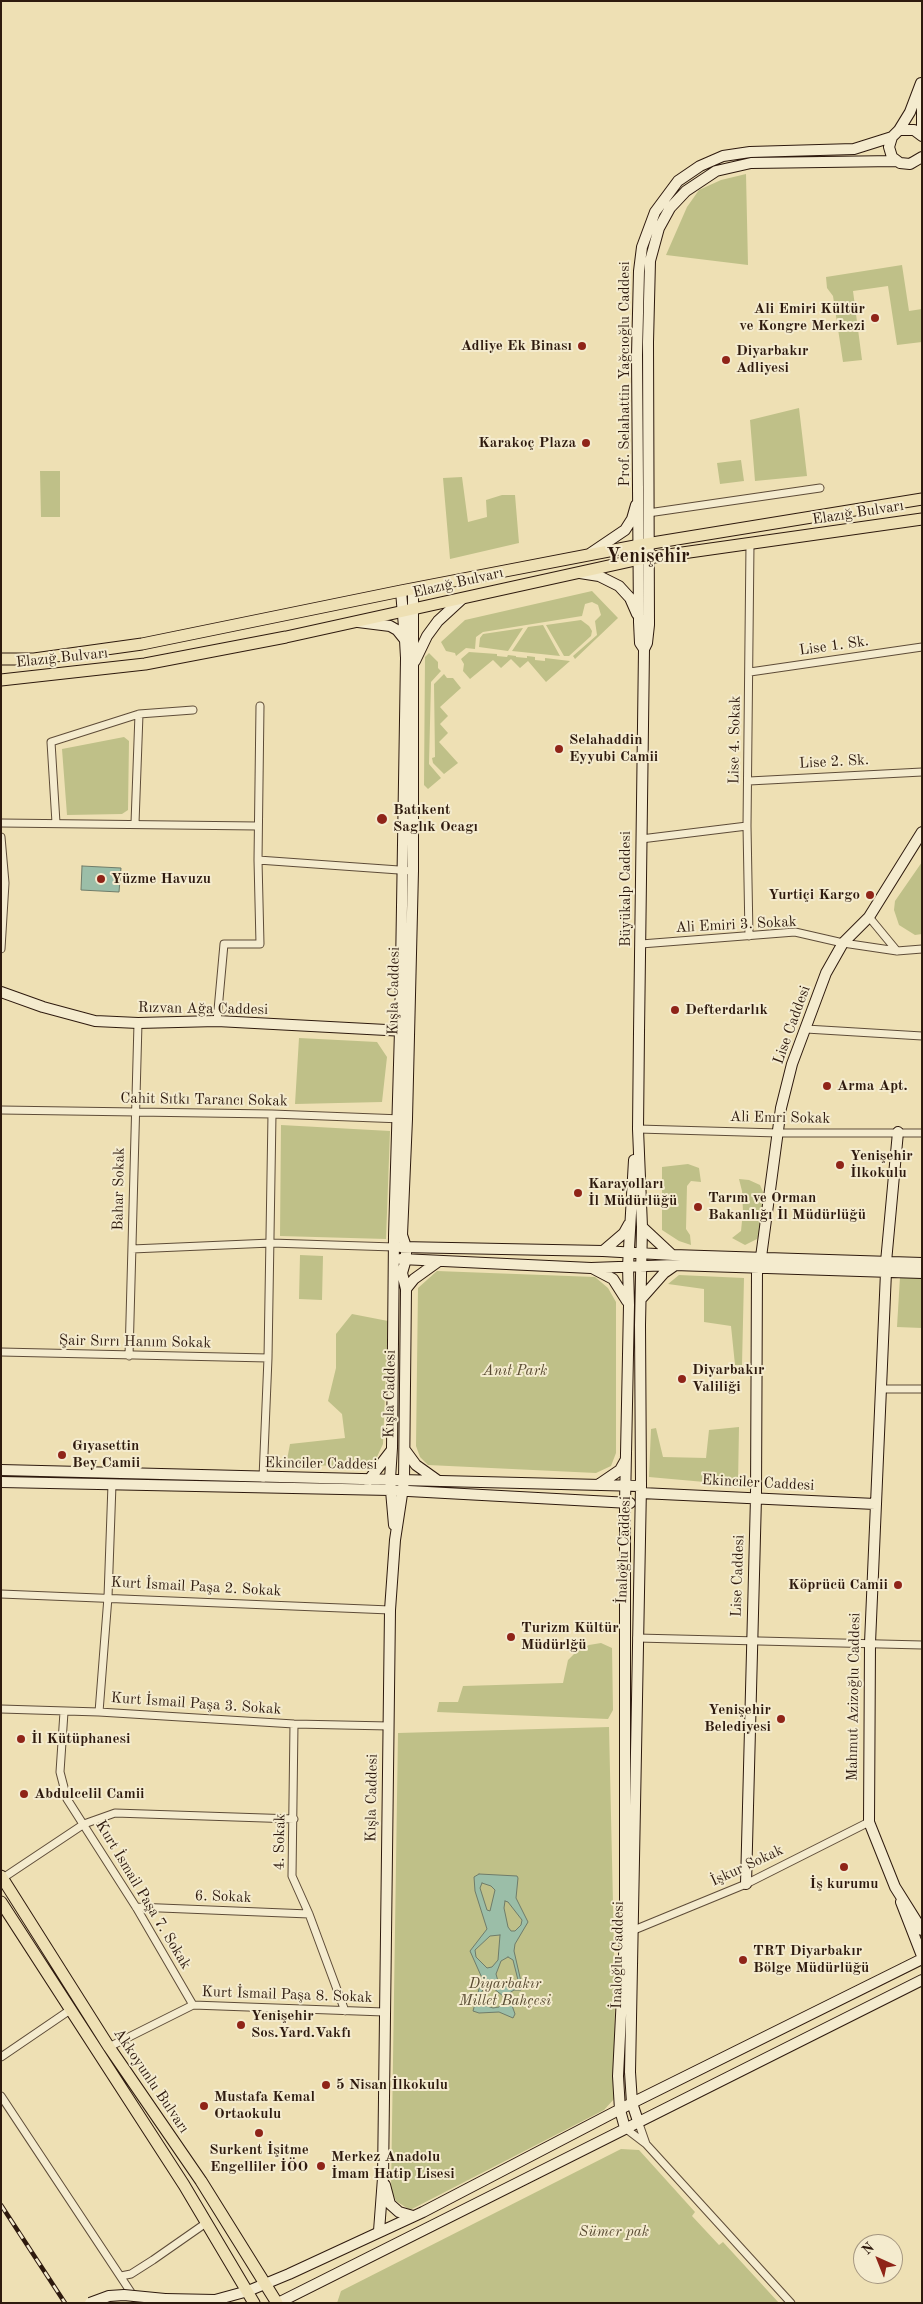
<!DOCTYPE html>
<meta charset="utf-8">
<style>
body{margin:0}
#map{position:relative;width:923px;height:2304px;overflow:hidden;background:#eee0b4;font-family:"Old Standard TT",serif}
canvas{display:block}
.frame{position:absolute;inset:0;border:2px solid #2e1a0e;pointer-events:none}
.north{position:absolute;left:853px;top:2234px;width:50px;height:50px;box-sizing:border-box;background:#f4ebce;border:1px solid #a59781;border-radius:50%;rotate:316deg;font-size:14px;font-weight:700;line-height:20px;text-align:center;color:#2e1a0e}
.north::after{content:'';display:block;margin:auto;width:18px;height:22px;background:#8f2418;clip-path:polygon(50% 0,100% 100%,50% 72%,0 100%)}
</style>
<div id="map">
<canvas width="923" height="2304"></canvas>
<div class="frame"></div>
<div class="north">N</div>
</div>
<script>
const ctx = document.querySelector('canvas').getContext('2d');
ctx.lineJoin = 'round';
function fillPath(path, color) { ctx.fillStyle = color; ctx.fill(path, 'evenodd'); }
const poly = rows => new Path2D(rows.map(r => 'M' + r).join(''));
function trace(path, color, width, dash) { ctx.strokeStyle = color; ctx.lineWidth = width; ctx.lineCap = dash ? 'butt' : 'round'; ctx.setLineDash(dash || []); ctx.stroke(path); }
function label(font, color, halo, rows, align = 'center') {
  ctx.font = font + ' "Old Standard TT",serif'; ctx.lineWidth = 4; ctx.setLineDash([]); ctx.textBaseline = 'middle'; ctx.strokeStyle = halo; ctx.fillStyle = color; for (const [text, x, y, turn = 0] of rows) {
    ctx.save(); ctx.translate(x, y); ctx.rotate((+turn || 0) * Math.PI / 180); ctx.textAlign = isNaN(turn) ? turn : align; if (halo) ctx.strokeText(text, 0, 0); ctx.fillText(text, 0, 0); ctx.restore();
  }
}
const green = poly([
 [746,174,748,265,666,255,687,207,699,190,721,180],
 [902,265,909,311,922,309,922,342,897,345,888,286,853,291,862,360,843,362,833,296,827,288,826,277],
 [799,408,807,476,755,481,750,420],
 [741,460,744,481,720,484,717,463],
 [40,471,60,471,60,517,41,517],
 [462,477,468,522,487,517,486,500,502,495,515,495,519,543,450,559,443,478],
 [592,591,618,618,575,659,573,656,597,635,595,621,601,615,598,605,592,602,585,604,582,616,483,632,476,637,475,649,466,648,456,656,455,653,446,651,441,642,465,620],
 [581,620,589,626,592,631,591,636,569,656,564,656,546,625],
 [543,625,560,656,512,651,528,627],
 [523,628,508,651,479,647,480,638,483,634],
 [469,652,497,654,497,656,507,657,508,655,516,656,516,657,527,658,527,656,535,657,535,660,545,661,545,658,570,661,546,682,528,661,520,668,511,659,501,668,493,660,470,679,463,671,464,664,461,659],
 [429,653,438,662,438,668,441,671,431,682,429,764,441,778,428,789,424,785,425,657],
 [444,674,447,678,453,678,461,688,440,707,448,716,440,724,448,733,439,742,458,763,444,774,433,763,432,758,435,757,434,684],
 [124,737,129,741,128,810,122,814,67,815,62,749],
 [922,862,922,934,915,935,899,925,894,910,895,901],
 [299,1038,377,1042,387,1057,382,1102,295,1104],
 [281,1125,390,1131,386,1239,280,1236],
 [688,1164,699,1168,701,1182,691,1181,687,1186,686,1229,690,1235,691,1245,679,1241,662,1230,662,1167],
 [739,1179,749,1180,760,1185,766,1199,764,1223,757,1239,745,1245,732,1238,741,1231,743,1211,742,1191],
 [300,1255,323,1256,322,1300,299,1299],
 [437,1271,595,1277,608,1288,616,1302,616,1453,611,1466,596,1473,428,1465,420,1457,416,1446,418,1288],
 [679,1275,744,1278,742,1365,735,1365,731,1326,704,1322,704,1289,668,1284],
 [900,1277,922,1278,922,1328,897,1327],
 [352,1314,388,1321,383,1444,376,1459,356,1466,286,1465,290,1444,345,1438,342,1414,328,1401,336,1368,336,1334],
 [739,1427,738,1485,649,1477,651,1429,656,1428,663,1457,706,1458,709,1430],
 [601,1643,612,1648,613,1710,608,1719,437,1712,439,1702,458,1702,463,1686,563,1683,568,1660,578,1650,589,1645],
 [609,1727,615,1992,614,2099,604,2110,410,2210,396,2201,391,2190,398,1733],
 [621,2149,639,2150,695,2212,692,2216,719,2245,723,2242,779,2303,337,2303,341,2291]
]);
const water = poly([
 [82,866,121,868,119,892,81,890,82,866],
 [479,1874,517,1876,518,1878,516,1898,528,1922,515,1944,514,1951,522,1986,521,1990,514,1990,508,1994,515,2014,513,2018,499,2012,479,2013,473,2011,482,1978,470,1951,487,1929,475,1891,474,1877,479,1874],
 [482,1883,491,1886,495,1890,490,1911,487,1910,480,1888,482,1883],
 [505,1901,508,1902,522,1920,521,1925,515,1931,511,1931,508,1927,504,1908,505,1901],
 [500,1935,498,1960,492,1967,487,1968,476,1957,475,1950,490,1936,500,1935],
 [508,1957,513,1960,518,1980,515,1986,511,1987,504,1986,498,1981,496,1974,501,1961,508,1957],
 [485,1986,493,1988,503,1996,505,2001,499,2007,493,2008,481,2004,479,1997,485,1986]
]);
const street = poly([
 [648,513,820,488],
 [750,672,922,647],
 [260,706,258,860,413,871],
 [749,781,922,772],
 [1,823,257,826],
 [56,823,51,742,139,714],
 [135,823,139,714,193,710],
 [1,837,5,883,1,949],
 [641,839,747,826],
 [869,917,897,951],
 [749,936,747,826,750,544],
 [641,944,795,932,843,943,897,951,922,949],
 [217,1021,224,944,260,944,258,860],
 [806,1029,922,1036],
 [1,1110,272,1114,402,1119],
 [638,1129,778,1133,922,1133],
 [132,1249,271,1243,394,1247],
 [1,1352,268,1358],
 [129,1356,138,1023],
 [882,1389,922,1389],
 [263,1478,268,1358,272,1114],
 [1,1594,390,1610],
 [637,1638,922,1645],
 [1,1709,99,1712,294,1724,389,1726],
 [64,1712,60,1772,67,1799,136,1907,193,2005],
 [99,1712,108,1597,112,1484],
 [294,1724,292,1876,309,1914,345,2011],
 [3,1878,84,1824,115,1813,294,1819],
 [136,1907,309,1914],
 [634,1930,746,1884,869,1822],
 [109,2047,193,2005,384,2012],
 [1,2057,70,2010],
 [1,2096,138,2303],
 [638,2121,646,2144,791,2303],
 [625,2128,646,2144],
 [121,2276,131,2274,153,2260,206,2223]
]);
const secondary = poly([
 [922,101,922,131],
 [899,130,910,112,921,83],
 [922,136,914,130,899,130,892,137,889,147,892,157,900,163,910,164,922,157],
 [591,553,625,530,632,519,636,505],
 [580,573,599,576,619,586,630,598,637,614],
 [401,591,405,639],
 [358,622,390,626,397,630,405,640,406,658,400,1030,394,1236,392,1448,390,1479,394,1525],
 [644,649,640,643,639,622,637,355,639,271,642,247,655,212,678,181,700,166,723,156,750,152,854,149,892,137],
 [415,661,427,636,438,621,463,598],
 [1,992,43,1007,95,1021,138,1023,217,1021,405,1031],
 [642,1227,672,1255],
 [401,1247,603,1251,673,1255,922,1263],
 [603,1251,624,1233,629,1224],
 [761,1257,781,1108,792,1064,826,973,843,943,869,917,922,832],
 [401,1259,591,1268,674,1265,922,1273],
 [886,1262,898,1132],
 [594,1269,613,1279,627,1301],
 [886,1272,870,1643,869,1822,895,1887,922,1930],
 [406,1289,414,1279,439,1261],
 [641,1299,664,1273,674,1266],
 [405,1450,416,1465,437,1480],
 [1,1470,641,1486],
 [368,1481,391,1451],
 [1,1482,390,1490,630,1503],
 [598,1485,620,1470,625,1461],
 [641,1493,875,1504],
 [746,1884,756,1497,757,1269],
 [901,1902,922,1956],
 [638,2121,632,2103,630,2072,641,1486,640,1325,642,1227,638,1129,639,1032,644,649,647,643,649,625,648,342,650,261,659,228,670,208,686,191,716,171,751,163,896,161],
 [625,2128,620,2110,618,2076,625,1935,625,1503,629,1305,628,1266,634,1160],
 [385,2185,390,2204,399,2212,413,2216],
 [379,2231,383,2178,390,1610,395,1540,404,1481,406,1289,402,1273,406,1259,406,1247,402,1235,407,1119,413,871,413,589],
 [165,2299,215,2300,248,2291,289,2274,423,2212,632,2103,922,1959],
 [278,2303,922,1980]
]);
const primary = poly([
 [1,659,34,659,142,644,401,591,640,545,922,499],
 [1,680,145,664,286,637,640,559,922,519],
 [1,1876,109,2047,201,2181,277,2303],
 [1,1902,184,2185,254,2303]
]);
const rail = poly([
 [1,2205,65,2303]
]);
const secondaryBridge = poly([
 [90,2303,109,2296,124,2295,165,2299]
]);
const markers = [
 [875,318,5,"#8f2418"],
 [582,346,5,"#8f2418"],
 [726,360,5,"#8f2418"],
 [586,443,5,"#8f2418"],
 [559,749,5,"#8f2418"],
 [382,819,6,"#8f2418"],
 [101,879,5,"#8f2418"],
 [870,895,5,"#8f2418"],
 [675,1010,5,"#8f2418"],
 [827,1086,5,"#8f2418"],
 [840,1165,5,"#8f2418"],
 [578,1193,5,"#8f2418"],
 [698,1207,5,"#8f2418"],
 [682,1379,5,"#8f2418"],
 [62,1455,5,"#8f2418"],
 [898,1585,5,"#8f2418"],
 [511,1637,5,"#8f2418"],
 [781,1719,5,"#8f2418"],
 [21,1739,5,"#8f2418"],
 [24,1794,5,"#8f2418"],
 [844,1867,5,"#8f2418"],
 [743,1960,5,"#8f2418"],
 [241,2025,5,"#8f2418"],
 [326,2085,5,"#8f2418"],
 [204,2106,5,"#8f2418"],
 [259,2133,5,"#8f2418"],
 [321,2166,5,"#8f2418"]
];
const poiNames = [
 ["Ali Emiri Kültür",865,309,"right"],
 ["ve Kongre Merkezi",865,326,"right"],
 ["Adliye Ek Binası",572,346,"right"],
 ["Diyarbakır",736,351],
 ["Adliyesi",736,368],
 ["Karakoç Plaza",576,443,"right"],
 ["Selahaddin",569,740],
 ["Eyyubi Camii",569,757],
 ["Batıkent",393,810],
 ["Saglık Ocagı",393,827],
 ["Yüzme Havuzu",111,879],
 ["Yurtiçi Kargo",860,895,"right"],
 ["Defterdarlık",685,1010],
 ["Arma Apt.",837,1086],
 ["Yenişehir",850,1156],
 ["İlkokulu",850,1173],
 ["Karayolları",588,1184],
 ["İl Müdürlüğü",588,1201],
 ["Tarım ve Orman",708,1198],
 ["Bakanlığı İl Müdürlüğü",708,1215],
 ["Diyarbakır",692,1370],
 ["Valiliği",692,1387],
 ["Gıyasettin",72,1446],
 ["Bey Camii",72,1463],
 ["Köprücü Camii",888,1585,"right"],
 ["Turizm Kültür",521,1628],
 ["Müdürlğü",521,1645],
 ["Yenişehir",771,1710,"right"],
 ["Belediyesi",771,1727,"right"],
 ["İl Kütüphanesi",31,1739],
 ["Abdulcelil Camii",34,1794],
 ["İş kurumu",844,1884,"center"],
 ["TRT Diyarbakır",753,1951],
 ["Bölge Müdürlüğü",753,1968],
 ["Yenişehir",251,2016],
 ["Sos.Yard.Vakfı",251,2033],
 ["5 Nisan İlkokulu",336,2085],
 ["Mustafa Kemal",214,2097],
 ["Ortaokulu",214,2114],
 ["Surkent İşitme",259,2150,"center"],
 ["Engelliler İÖO",259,2167,"center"],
 ["Merkez Anadolu",331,2157],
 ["İmam Hatip Lisesi",331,2174]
];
const streetNames = [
 ["Prof. Selahattin Yağcıoğlu Caddesi",625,374,-90],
 ["Elazığ Bulvarı",858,513,-9],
 ["Elazığ Bulvarı",458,583,-13],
 ["Lise 1. Sk.",834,646,-8],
 ["Elazığ Bulvarı",62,658,-6],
 ["Lise 4. Sokak",735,740,-89],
 ["Lise 2. Sk.",834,762,-3],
 ["Büyükalp Caddesi",626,889,-90],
 ["Ali Emiri 3. Sokak",736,925,-3],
 ["Kışla Caddesi",394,991,-89],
 ["Rızvan Ağa Caddesi",203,1009,1],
 ["Lise Caddesi",792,1025,-70],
 ["Cahit Sıtkı Tarancı Sokak",204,1100,1],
 ["Ali Emri Sokak",780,1118,1],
 ["Bahar Sokak",119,1189,-89],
 ["Şair Sırrı Hanım Sokak",135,1342,1],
 ["Kışla Caddesi",390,1394,-89],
 ["Ekinciler Caddesi",321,1464,1],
 ["Ekinciler Caddesi",758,1483,3],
 ["İnaloğlu Caddesi",624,1550,-88],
 ["Lise Caddesi",738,1576,-88],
 ["Kurt İsmail Paşa 2. Sokak",196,1587,3],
 ["Mahmut Azizoğlu Caddesi",854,1697,-89],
 ["Kurt İsmail Paşa 3. Sokak",196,1704,4],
 ["Kışla Caddesi",372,1798,-89],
 ["4. Sokak",280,1842,-89],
 ["İşkur Sokak",747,1866,-25],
 ["Kurt İsmail Paşa 7. Sokak",143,1895,59],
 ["6. Sokak",223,1897,2],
 ["İnaloğlu Caddesi",618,1955,-89],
 ["Kurt İsmail Paşa 8. Sokak",287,1995,2],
 ["Akkoyunlu Bulvarı",151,2081,56]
];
const parkNames = [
 ["Anıt Park",515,1371],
 ["Diyarbakır",505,1984],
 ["Millet Bahçesi",505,2001],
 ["Sümer pak",614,2232]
];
const districtNames = [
 ["Yenişehir",648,557]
];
fillPath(green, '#bfc088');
fillPath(water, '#9bbea8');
trace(water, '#6f7c6a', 1);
trace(street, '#5e4c38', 9);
trace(secondary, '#2e1a0e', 12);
trace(primary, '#2e1a0e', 13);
trace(street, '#f4ebce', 7);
trace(secondary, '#f4ebce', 10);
trace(primary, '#eee0b4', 11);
trace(rail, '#2e1a0e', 4.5);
trace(rail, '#f4ebce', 2.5, [8]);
trace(secondaryBridge, '#2e1a0e', 12, []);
trace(secondaryBridge, '#f4ebce', 10);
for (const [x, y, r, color] of markers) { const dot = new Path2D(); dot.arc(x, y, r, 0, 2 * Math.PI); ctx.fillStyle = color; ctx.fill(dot); trace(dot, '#f4ebce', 2); }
label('bold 15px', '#2e1a0e', '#f4ebce', poiNames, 'left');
label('15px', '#2e1a0e', '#f4ebce', streetNames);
label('italic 15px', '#5a4c33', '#f4ebce', parkNames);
label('bold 20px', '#2e1a0e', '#f4ebce', districtNames);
</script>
